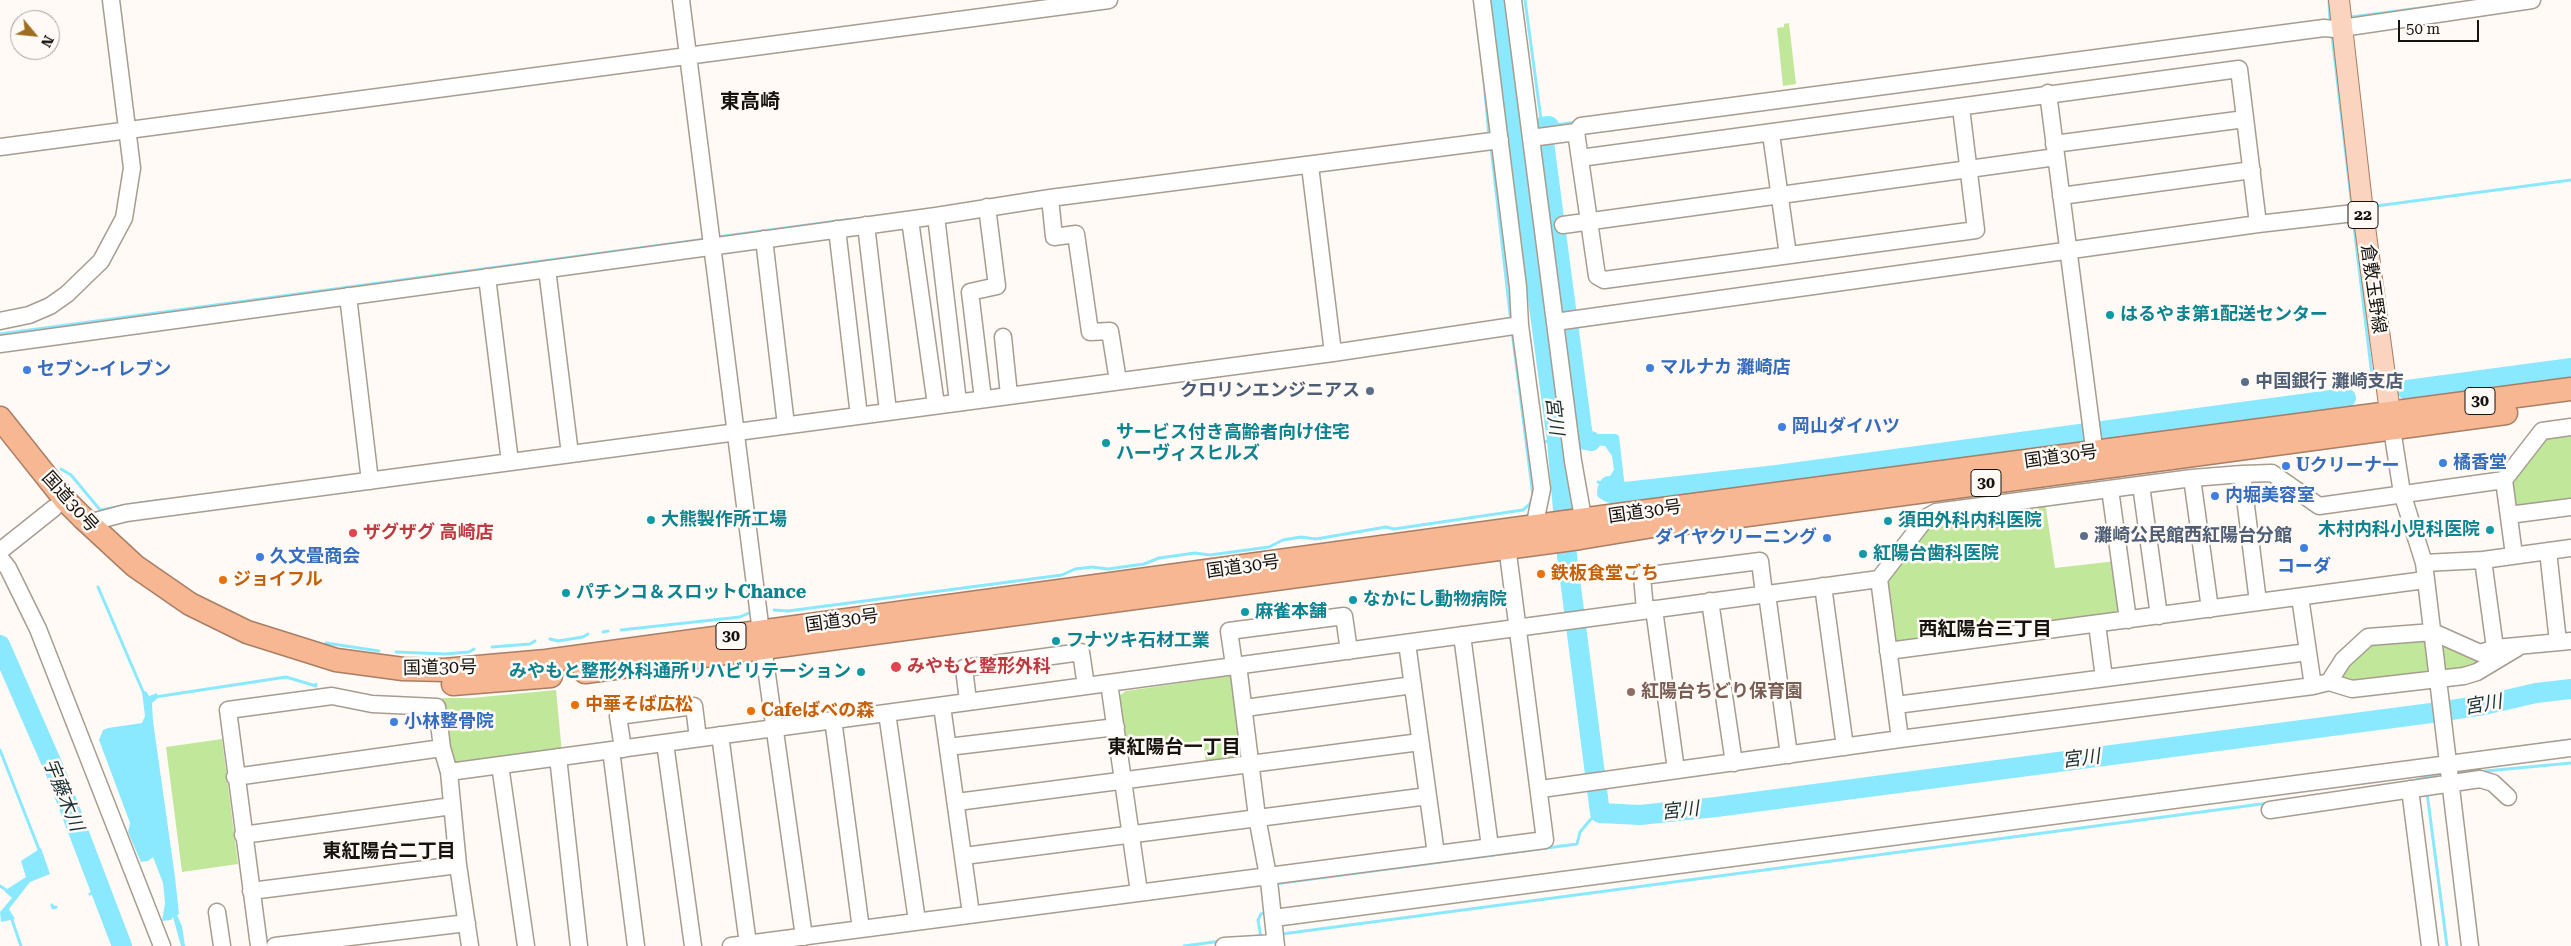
<!DOCTYPE html>
<meta charset="utf-8">
<style>
body{margin:0}
#map{position:relative;width:2571px;height:946px;overflow:hidden;background:#fffaf5;font-family:"Roboto Serif",serif}
canvas{display:block}
.north{position:absolute;left:10px;top:10px;width:50px;height:50px;box-sizing:border-box;background:#fffaf5;border:1px solid #a29e99;border-radius:50%;rotate:118deg;font-size:14px;font-weight:700;line-height:20px;text-align:center;color:#16130e}
.north::after{content:'';display:block;margin:auto;width:18px;height:22px;background:#9d6e20;clip-path:polygon(50% 0,100% 100%,50% 72%,0 100%)}
.scale{position:absolute;left:2398px;top:20px;width:81px;height:22px;box-sizing:border-box;border:2px solid #16130e;border-top:0;padding-left:6px;font-size:15px;line-height:18px;white-space:nowrap;color:#16130e;-webkit-text-stroke:4px #fffaf5;paint-order:stroke}
</style>
<div id="map">
<canvas width="2571" height="946"></canvas>
<div class="north">N</div>
<div class="scale">50 m</div>
</div>
<script>
const ctx = document.querySelector('canvas').getContext('2d');
ctx.lineJoin = 'round';
function fillPath(path, color) { ctx.fillStyle = color; ctx.fill(path, 'evenodd'); }
const poly = rows => new Path2D(rows.map(r => 'M' + r).join(''));
function trace(path, color, width, dash) { ctx.strokeStyle = color; ctx.lineWidth = width; ctx.lineCap = dash ? 'butt' : 'round'; ctx.setLineDash(dash || []); ctx.stroke(path); }
function label(font, color, halo, rows, align = 'center') {
  ctx.font = font + ' "Roboto Serif","Noto Sans JP",serif'; ctx.lineWidth = 5; ctx.setLineDash([]); ctx.textBaseline = 'middle'; ctx.strokeStyle = halo; ctx.fillStyle = color; for (const [text, x, y, turn = 0] of rows) {
    ctx.save(); ctx.translate(x, y); ctx.rotate((+turn || 0) * Math.PI / 180); ctx.textAlign = isNaN(turn) ? turn : align; if (halo) ctx.strokeText(text, 0, 0); ctx.fillText(text, 0, 0); ctx.restore();
  }
}
const green = poly([
 [1789,23,1796,84,1783,86,1777,28,1784,27,1784,24],
 [2571,431,2571,503,2512,512,2509,484,2543,438],
 [2045,502,2055,568,2116,561,2123,615,1893,647,1885,576,1928,520],
 [2418,637,2427,642,2431,676,2357,685,2336,676,2367,644],
 [2442,642,2479,658,2483,665,2445,672],
 [1229,676,1235,681,1242,735,1123,751,1116,698,1126,691],
 [556,690,562,753,453,767,445,739,442,698,472,698],
 [1243,736,1245,753,1240,760,1206,764,1203,741],
 [222,739,238,864,182,872,166,747]
]);
const water = poly([
 [1585,419,1589,430,1595,434,1616,434,1619,436,1624,480,1629,495,1599,498,1597,495,1614,470,1612,456,1605,446,1582,444,1577,439,1579,431,1577,420],
 [146,691,149,696,157,693,158,698,152,703,153,721,175,877,179,914,177,915,182,926,185,946,181,946,173,917,171,920,162,921,165,903,163,883,153,857,148,861,141,862,128,832,130,823,99,740,103,730,108,728,142,723,145,716,142,692],
 [41,848,50,874,30,882,9,909,15,919,1,922,0,912,12,898,4,891,26,877,21,861]
]);
const stream = poly([
 [1525,0,1542,127],
 [2329,0,2330,24],
 [2351,17,2451,4],
 [2332,35,2352,207],
 [1483,70,1489,136],
 [1549,126,1576,122],
 [1491,147,1511,322],
 [2376,206,2571,180],
 [2353,218,2373,384],
 [717,237,852,219],
 [0,334,706,239],
 [1540,442,1562,440],
 [61,469,71,475,101,511],
 [1560,475,1570,473],
 [1598,482,1608,486],
 [133,504,162,500],
 [101,510,122,506],
 [98,587,144,694],
 [774,610,788,611,1062,575,1075,569,1092,567,1108,569,1144,564,1159,558,1195,553,1210,555,1269,547,1283,540,1301,537,1316,539,1386,527,1394,529,1523,510,1530,504,1533,496,1512,331],
 [621,630,740,617,751,612],
 [603,632,608,631],
 [550,639,558,641,583,637,588,634],
 [326,643,379,651],
 [492,647,530,644,535,641],
 [396,652,445,654,469,652,474,649],
 [155,697,286,677,316,686,316,684],
 [0,750,40,852],
 [2497,750,2571,740],
 [2459,771,2465,773,2571,763],
 [2413,781,2439,774],
 [2427,793,2447,946],
 [1274,884,1577,844,1580,832,1591,819,1600,813],
 [0,886,8,891],
 [90,894,101,888],
 [52,905,53,908,56,907],
 [11,917,21,946],
 [1282,934,2269,803],
 [1261,938,1258,920,1261,914,1267,911],
 [1184,946,1221,941]
]);
const river = poly([
 [1498,0,1557,441,1567,556,1600,813,1640,815,1716,807,2431,713,2484,705,2536,693,2571,689],
 [1549,126,1542,127,1583,437,1585,440,1591,441],
 [2407,390,2571,368],
 [1609,486,1607,491,1611,493,1625,492,1777,475,2346,398],
 [0,645,56,773,122,946]
]);
const minor = poly([
 [681,0,761,632,804,937],
 [1482,0,1518,287,1520,325,1542,489,1536,518,1538,536],
 [1513,0,1573,461,1585,529],
 [2048,93,2096,463],
 [1576,132,1581,126,2324,28,2335,29,2532,0],
 [1771,134,1788,255],
 [1531,138,1576,132,1597,276,1604,280,1976,230,1961,108],
 [2054,144,2245,119],
 [0,147,1109,0],
 [1580,158,2239,69,2258,224],
 [1310,166,1333,353],
 [2061,196,2252,170],
 [1050,198,1054,237,1076,234,1090,332,1110,331,1118,381],
 [936,216,958,402],
 [910,220,936,405],
 [866,225,888,411],
 [1563,225,2056,157],
 [837,229,859,416],
 [764,239,786,425],
 [547,269,570,454],
 [487,277,510,462],
 [348,296,370,481],
 [0,321,29,315,50,306,67,294,101,261,124,218,132,168,111,0],
 [1555,322,2258,224,2363,212],
 [1003,337,1009,395],
 [0,344,936,216,1050,198,1500,140],
 [983,399,970,292,997,286,987,207],
 [2392,429,2402,493,2424,563,2470,946],
 [2242,474,2258,602],
 [2192,478,2210,609],
 [2504,480,2514,555],
 [2141,485,2159,616],
 [2110,489,2128,620],
 [2509,515,2571,507],
 [88,523,126,513,1333,353,1520,325],
 [0,551,54,508],
 [2548,551,2558,642],
 [0,558,8,568,38,629,162,946],
 [2483,560,2495,648],
 [2424,563,2483,560,2571,548],
 [1879,579,1900,739],
 [1823,586,1845,747],
 [1767,594,1789,755],
 [2300,597,2313,686],
 [1710,601,1734,763],
 [1654,609,1676,770],
 [1645,610,1642,576,1760,561,1764,594],
 [2097,624,2104,678],
 [1462,635,1490,847],
 [1407,643,1436,854],
 [1888,651,2425,580],
 [1234,665,1229,631,1344,616,1349,651],
 [1238,665,1257,817,1269,881,1276,946],
 [2329,682,2352,689,2464,676,2477,672,2517,648],
 [1109,683,1139,892],
 [968,701,964,668,1081,652,1086,686],
 [1896,705,2308,652],
 [942,706,971,914],
 [1245,708,1413,685],
 [887,713,917,921],
 [833,719,861,929],
 [720,735,748,944],
 [665,743,693,946],
 [948,747,1116,727],
 [623,749,618,716,694,706,698,738],
 [611,750,636,946],
 [558,757,579,946],
 [500,765,526,946],
 [449,772,1879,579,1927,517,1936,512,2192,478,2242,474,2272,473,2319,506,2504,480,2542,431,2571,427],
 [235,777,442,748],
 [1541,789,1900,739,2313,686,2329,682,2343,660,2368,637,2433,632,2480,653,2495,648,2571,641],
 [2410,789,2430,946],
 [957,802,1420,742],
 [2270,810,2480,779,2493,783,2508,797],
 [243,835,452,806],
 [964,856,1428,796],
 [251,891,458,865],
 [217,912,222,946],
 [1274,918,2571,748],
 [259,946,228,710,332,696,372,704,437,707,442,748,449,772,458,865,470,946],
 [275,946,467,923],
 [731,946,1545,840,1506,538],
 [1224,946,1275,943]
]);
const major = poly([
 [2339,0,2363,212,2392,427]
]);
const highway = poly([
 [0,418,66,501,83,518,135,566,190,604,247,632,336,660,403,669,444,670,546,661,1602,517,2571,389],
 [585,672,1580,538,1659,525,1695,522,2506,413],
 [453,684,551,676]
]);
const markers = [
 [2110,315,5,"#0f9aa8"],
 [1650,368,5,"#3f7fe0"],
 [27,370,5,"#3f7fe0"],
 [2245,382,5,"#5c6f8a"],
 [1370,391,5,"#5c6f8a"],
 [1782,427,5,"#3f7fe0"],
 [1106,443,5,"#0f9aa8"],
 [2443,463,5,"#3f7fe0"],
 [2286,466,5,"#3f7fe0"],
 [2215,496,5,"#3f7fe0"],
 [651,520,5,"#0f9aa8"],
 [1888,521,5,"#0f9aa8"],
 [2490,530,5,"#0f9aa8"],
 [353,533,5,"#e0444e"],
 [2084,536,5,"#5c6f8a"],
 [1827,538,5,"#3f7fe0"],
 [2304,548,5,"#3f7fe0"],
 [1863,554,5,"#0f9aa8"],
 [260,557,5,"#3f7fe0"],
 [1541,574,5,"#e8710a"],
 [223,580,5,"#e8710a"],
 [566,593,5,"#0f9aa8"],
 [1353,600,5,"#0f9aa8"],
 [1245,612,5,"#0f9aa8"],
 [1056,641,5,"#0f9aa8"],
 [896,667,6,"#e0444e"],
 [861,672,5,"#0f9aa8"],
 [1631,692,5,"#8d6e63"],
 [575,705,5,"#e8710a"],
 [751,711,5,"#e8710a"],
 [394,722,5,"#3f7fe0"]
];
const shields = [
 [2363,215,30],
 [2480,401,30],
 [1986,483,30],
 [731,636,30]
];
const shieldNames = [
 ["22",2363,215],
 ["30",2480,401],
 ["30",1986,483],
 ["30",731,636]
];
const streetNames = [
 ["倉敷玉野線",2373,289,82],
 ["国道30号",2061,457,-8],
 ["国道30号",70,502,48],
 ["国道30号",1645,512,-8],
 ["国道30号",1243,567,-8],
 ["国道30号",842,621,-8],
 ["国道30号",440,668,-1]
];
const cultureNames = [
 ["はるやま第1配送センター",2120,315],
 ["サービス付き高齢者向け住宅",1116,433],
 ["ハーヴィスヒルズ",1116,454],
 ["大熊製作所工場",661,520],
 ["須田外科内科医院",1898,521],
 ["木村内科小児科医院",2480,530,"right"],
 ["紅陽台歯科医院",1873,554],
 ["パチンコ＆スロットChance",576,593],
 ["なかにし動物病院",1363,600],
 ["麻雀本舗",1255,612],
 ["フナツキ石材工業",1066,641],
 ["みやもと整形外科通所リハビリテーション",851,672,"right"]
];
const shopNames = [
 ["マルナカ 灘崎店",1660,368],
 ["セブン-イレブン",37,370],
 ["岡山ダイハツ",1792,427],
 ["橘香堂",2453,463],
 ["Uクリーナー",2296,466],
 ["内堀美容室",2225,496],
 ["ダイヤクリーニング",1817,538,"right"],
 ["久文畳商会",270,557],
 ["コーダ",2304,567,"center"],
 ["小林整骨院",404,722]
];
const serviceNames = [
 ["中国銀行 灘崎支店",2255,382],
 ["クロリンエンジニアス",1360,391,"right"],
 ["灘崎公民館西紅陽台分館",2094,536]
];
const healthNames = [
 ["ザグザグ 高崎店",363,533],
 ["みやもと整形外科",907,667]
];
const foodNames = [
 ["鉄板食堂ごち",1551,574],
 ["ジョイフル",233,580],
 ["中華そば広松",585,705],
 ["Cafeばべの森",761,711]
];
const educationNames = [
 ["紅陽台ちどり保育園",1641,692]
];
const waterNames = [
 ["宮川",1554,416,83],
 ["宮川",2483,705,-10],
 ["宮川",2081,759,-7],
 ["宇藤木川",63,795,68],
 ["宮川",1680,811,-6]
];
const neighbourhoodNames = [
 ["西紅陽台三丁目",1985,629],
 ["東紅陽台一丁目",1174,747],
 ["東紅陽台二丁目",389,851]
];
const quarterNames = [
 ["東高崎",750,102]
];
fillPath(green, '#c1e79b');
fillPath(water, '#8ae9fe');
trace(stream, '#8ae9fe', 3);
trace(river, '#8ae9fe', 20);
trace(minor, '#a79c90', 19);
trace(major, '#a87e64', 22);
trace(highway, '#a87e64', 25);
trace(minor, '#fff', 16);
trace(major, '#fad4be', 20);
trace(highway, '#f6b792', 22);
for (const [x, y, r, color] of markers) { const dot = new Path2D(); dot.arc(x, y, r, 0, 2 * Math.PI); ctx.fillStyle = color; ctx.fill(dot); trace(dot, '#fffaf5', 2); }
for (const [x, y, w] of shields) { const box = new Path2D(); box.roundRect(x - w / 2, y - 13.5, w, 27, 4); ctx.fillStyle = '#fffaf5'; ctx.fill(box); trace(box, '#16130e', 1); }
label('bold 16px', '#16130e', null, shieldNames);
label('18px', '#16130e', '#fffaf5', streetNames);
label('bold 18px', '#0d838f', '#fffaf5', cultureNames, 'left');
label('bold 18px', '#366cbe', '#fffaf5', shopNames, 'left');
label('bold 18px', '#4e5e75', '#fffaf5', serviceNames, 'left');
label('bold 18px', '#be3a42', '#fffaf5', healthNames, 'left');
label('bold 18px', '#c56008', '#fffaf5', foodNames, 'left');
label('bold 18px', '#785e54', '#fffaf5', educationNames, 'left');
label('italic 19px', '#193035', '#fffaf5', waterNames);
label('bold 19px', '#16130e', '#fffaf5', neighbourhoodNames);
label('bold 20px', '#16130e', '#fffaf5', quarterNames);
</script>
